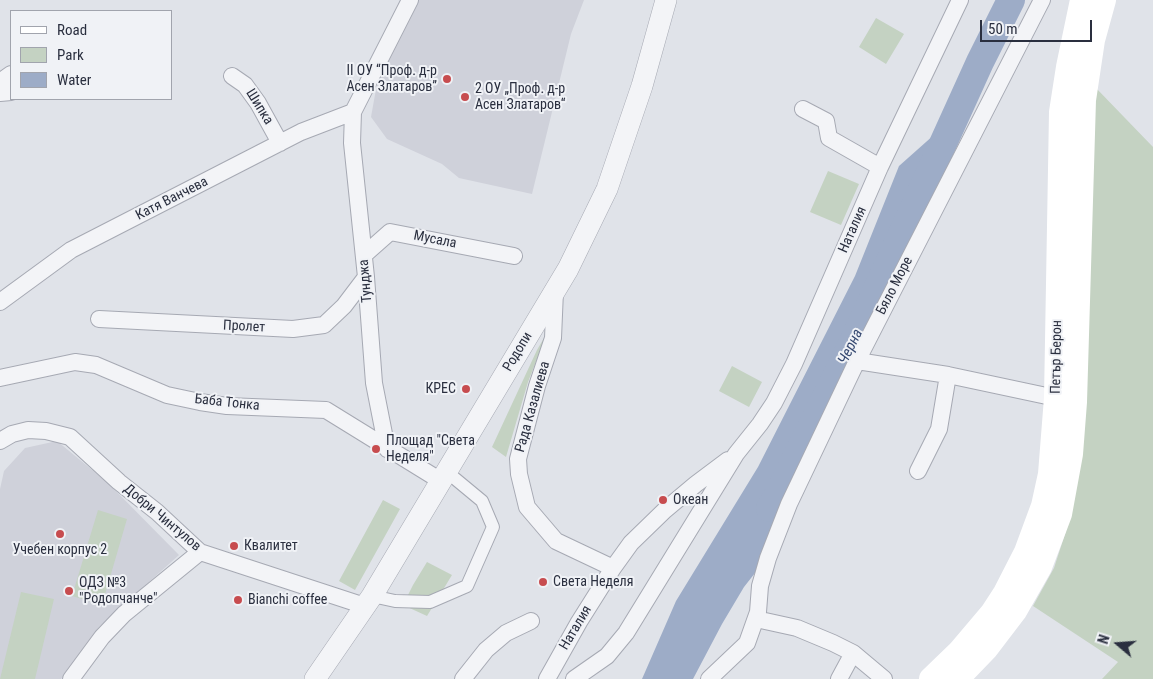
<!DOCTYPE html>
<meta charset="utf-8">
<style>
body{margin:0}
#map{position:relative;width:1153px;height:679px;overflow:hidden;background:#e0e3e9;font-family:"Roboto Condensed",sans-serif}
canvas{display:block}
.legend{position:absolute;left:10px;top:10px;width:162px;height:90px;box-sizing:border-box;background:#f0f2f6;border:1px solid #a1a4ad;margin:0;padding:6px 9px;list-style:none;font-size:15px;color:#2a2f3f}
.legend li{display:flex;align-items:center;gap:10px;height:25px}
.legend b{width:25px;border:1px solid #a1a4ad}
.north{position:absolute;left:1093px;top:619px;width:50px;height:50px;-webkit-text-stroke:4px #f0f2f6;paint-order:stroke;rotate:288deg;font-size:14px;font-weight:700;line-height:20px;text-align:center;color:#2a2f3f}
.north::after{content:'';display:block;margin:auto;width:18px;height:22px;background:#2a2f3f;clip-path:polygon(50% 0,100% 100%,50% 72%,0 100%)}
.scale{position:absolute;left:980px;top:20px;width:112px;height:22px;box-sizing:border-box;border:2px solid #2a2f3f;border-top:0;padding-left:6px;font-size:15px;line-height:18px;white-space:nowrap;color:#2a2f3f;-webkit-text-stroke:4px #f0f2f6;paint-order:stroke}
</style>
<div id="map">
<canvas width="1153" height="679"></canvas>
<ul class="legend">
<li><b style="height:6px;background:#fff"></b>Road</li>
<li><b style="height:14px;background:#c4d2c2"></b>Park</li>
<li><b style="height:14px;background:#9dacc7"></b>Water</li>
</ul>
<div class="north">N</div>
<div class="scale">50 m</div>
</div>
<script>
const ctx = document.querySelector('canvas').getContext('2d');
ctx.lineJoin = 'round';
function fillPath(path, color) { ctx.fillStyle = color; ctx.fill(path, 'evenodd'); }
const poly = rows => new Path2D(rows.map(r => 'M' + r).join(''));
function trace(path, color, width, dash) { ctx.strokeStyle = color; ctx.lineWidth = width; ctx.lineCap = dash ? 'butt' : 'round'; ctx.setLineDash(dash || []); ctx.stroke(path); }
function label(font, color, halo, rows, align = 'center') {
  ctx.font = font + ' "Roboto Condensed",sans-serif'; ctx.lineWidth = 4; ctx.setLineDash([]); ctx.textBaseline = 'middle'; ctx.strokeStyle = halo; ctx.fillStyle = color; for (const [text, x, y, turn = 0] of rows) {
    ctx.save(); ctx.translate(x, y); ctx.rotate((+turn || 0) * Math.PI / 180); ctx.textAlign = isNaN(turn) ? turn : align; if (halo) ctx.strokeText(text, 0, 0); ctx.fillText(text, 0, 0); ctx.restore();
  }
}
const built = poly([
 [419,0,584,0,571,34,532,194,459,178,442,164,387,139,371,117,378,78],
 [57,441,108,483,179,555,99,627,61,679,0,679,0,489,4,471,25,448]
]);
const green = poly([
 [876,18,904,34,886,64,859,47],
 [1096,88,1153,147,1153,679,1102,679,1118,662,1033,606,1054,568,1066,531],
 [828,171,859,184,841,225,810,212],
 [548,331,528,382,506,457,492,447,537,350],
 [732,366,762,382,749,407,719,391],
 [383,500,400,509,355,590,339,581],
 [98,510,127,519,102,605,72,596],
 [427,562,452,575,427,616,403,605,413,585],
 [21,592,54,599,35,679,0,679]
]);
const water = poly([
 [935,134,911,205,787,454,787,494,766,559,744,587,722,624,693,679,642,679,676,601,758,467,855,276,899,166]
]);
const river = poly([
 [770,508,777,497,854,340,980,62,1011,0]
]);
const pedestrian = poly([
 [372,596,395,601,430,602,467,586,493,527,482,501,447,472]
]);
const minor = poly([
 [232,76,245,85,258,103,280,143],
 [0,82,11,74],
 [0,93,11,92],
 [803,109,826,121,829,138,880,167],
 [364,255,390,232,514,256],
 [555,291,553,338,537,386,518,459,519,474,527,507,556,541,613,568],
 [0,302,71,250,301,132,353,112],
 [99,319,293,329,324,325,344,306,366,277],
 [857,361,948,375,1056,398],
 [0,378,75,362,96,365,167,395,200,402,227,406,326,410,441,481],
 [0,441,12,434,28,430,46,431,70,437,119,482,157,512,200,552,365,606],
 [387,449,374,383,366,277,352,143,353,112,410,0],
 [918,471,939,429,948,375],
 [756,619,797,628,833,643,853,653,884,679],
 [71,679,102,637,124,614,200,552],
 [463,679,486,650,506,633,531,621],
 [547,679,579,622,613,568,631,543,665,510,696,484,728,460],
 [574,679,607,656,626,633,736,454,760,424,774,403,794,364,880,167,960,0],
 [709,679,747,643,758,612,760,586,768,558,789,504,857,361,1042,0],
 [839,679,853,653]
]);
const tertiary = poly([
 [315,679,372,596,568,269,607,189,642,86,666,0]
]);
const secondary = poly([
 [931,679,959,652,992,613,1005,593,1026,552,1043,506,1050,474,1056,398,1061,112,1068,67,1082,0],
 [957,679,986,649,1015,611,1040,567,1060,514,1071,454,1075,402,1084,100,1093,40,1104,0]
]);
const markers = [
 [447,79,5,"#c74c4f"],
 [465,97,5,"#c74c4f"],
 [466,389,5,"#c74c4f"],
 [376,449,5,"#c74c4f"],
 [663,500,5,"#c74c4f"],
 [60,534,5,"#c74c4f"],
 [234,546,5,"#c74c4f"],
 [543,582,5,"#c74c4f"],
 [69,591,5,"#c74c4f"],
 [238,600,5,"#c74c4f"]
];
const poiNames = [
 ["II ОУ “Проф. д-р",437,71,"right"],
 ["Асен Златаров”",437,87,"right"],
 ["2 ОУ „Проф. д-р",475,89],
 ["Асен Златаров“",475,105],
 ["КРЕС",456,389,"right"],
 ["Площад \"Света",386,441],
 ["Неделя\"",386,457],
 ["Океан",673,500],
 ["Квалитет",244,546],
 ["Учебен корпус 2",60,550,"center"],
 ["Света Неделя",553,582],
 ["ОДЗ №3",79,583],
 ["\"Родопчанче\"",79,599],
 ["Bianchi coffee",248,600]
];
const streetNames = [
 ["Шипка",259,107,58],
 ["Катя Ванчева",172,199,-27],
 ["Наталия",853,230,-66],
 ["Мусала",435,240,11],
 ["Тунджа",366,281,-95],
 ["Бяло Море",895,286,-63],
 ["Пролет",244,327,3],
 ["Родопи",518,352,-59],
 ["Петър Берон",1057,357,-89],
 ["Баба Тонка",227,403,6],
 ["Рада Казалиева",533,407,-74],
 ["Добри Чинтулов",162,518,40],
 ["Наталия",576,628,-59]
];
const waterNames = [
 ["Черна",851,347,-64]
];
fillPath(built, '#cfd1da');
fillPath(green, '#c4d2c2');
fillPath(water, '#9dacc7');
trace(river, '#9dacc7', 28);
trace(pedestrian, '#a6a9b3', 14);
trace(minor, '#a6a9b3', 18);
trace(tertiary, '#a6a9b3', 22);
trace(pedestrian, '#f3f4f7', 12);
trace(minor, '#f3f4f7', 16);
trace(tertiary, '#f3f4f7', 21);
trace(secondary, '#fff', 24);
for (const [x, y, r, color] of markers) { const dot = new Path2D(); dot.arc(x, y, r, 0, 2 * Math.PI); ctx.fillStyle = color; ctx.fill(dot); trace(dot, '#f0f2f6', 2); }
label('14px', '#2a2f3f', '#f0f2f6', poiNames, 'left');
label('14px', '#2a2f3f', '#f0f2f6', streetNames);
label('italic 15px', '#364971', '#f0f2f6', waterNames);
</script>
